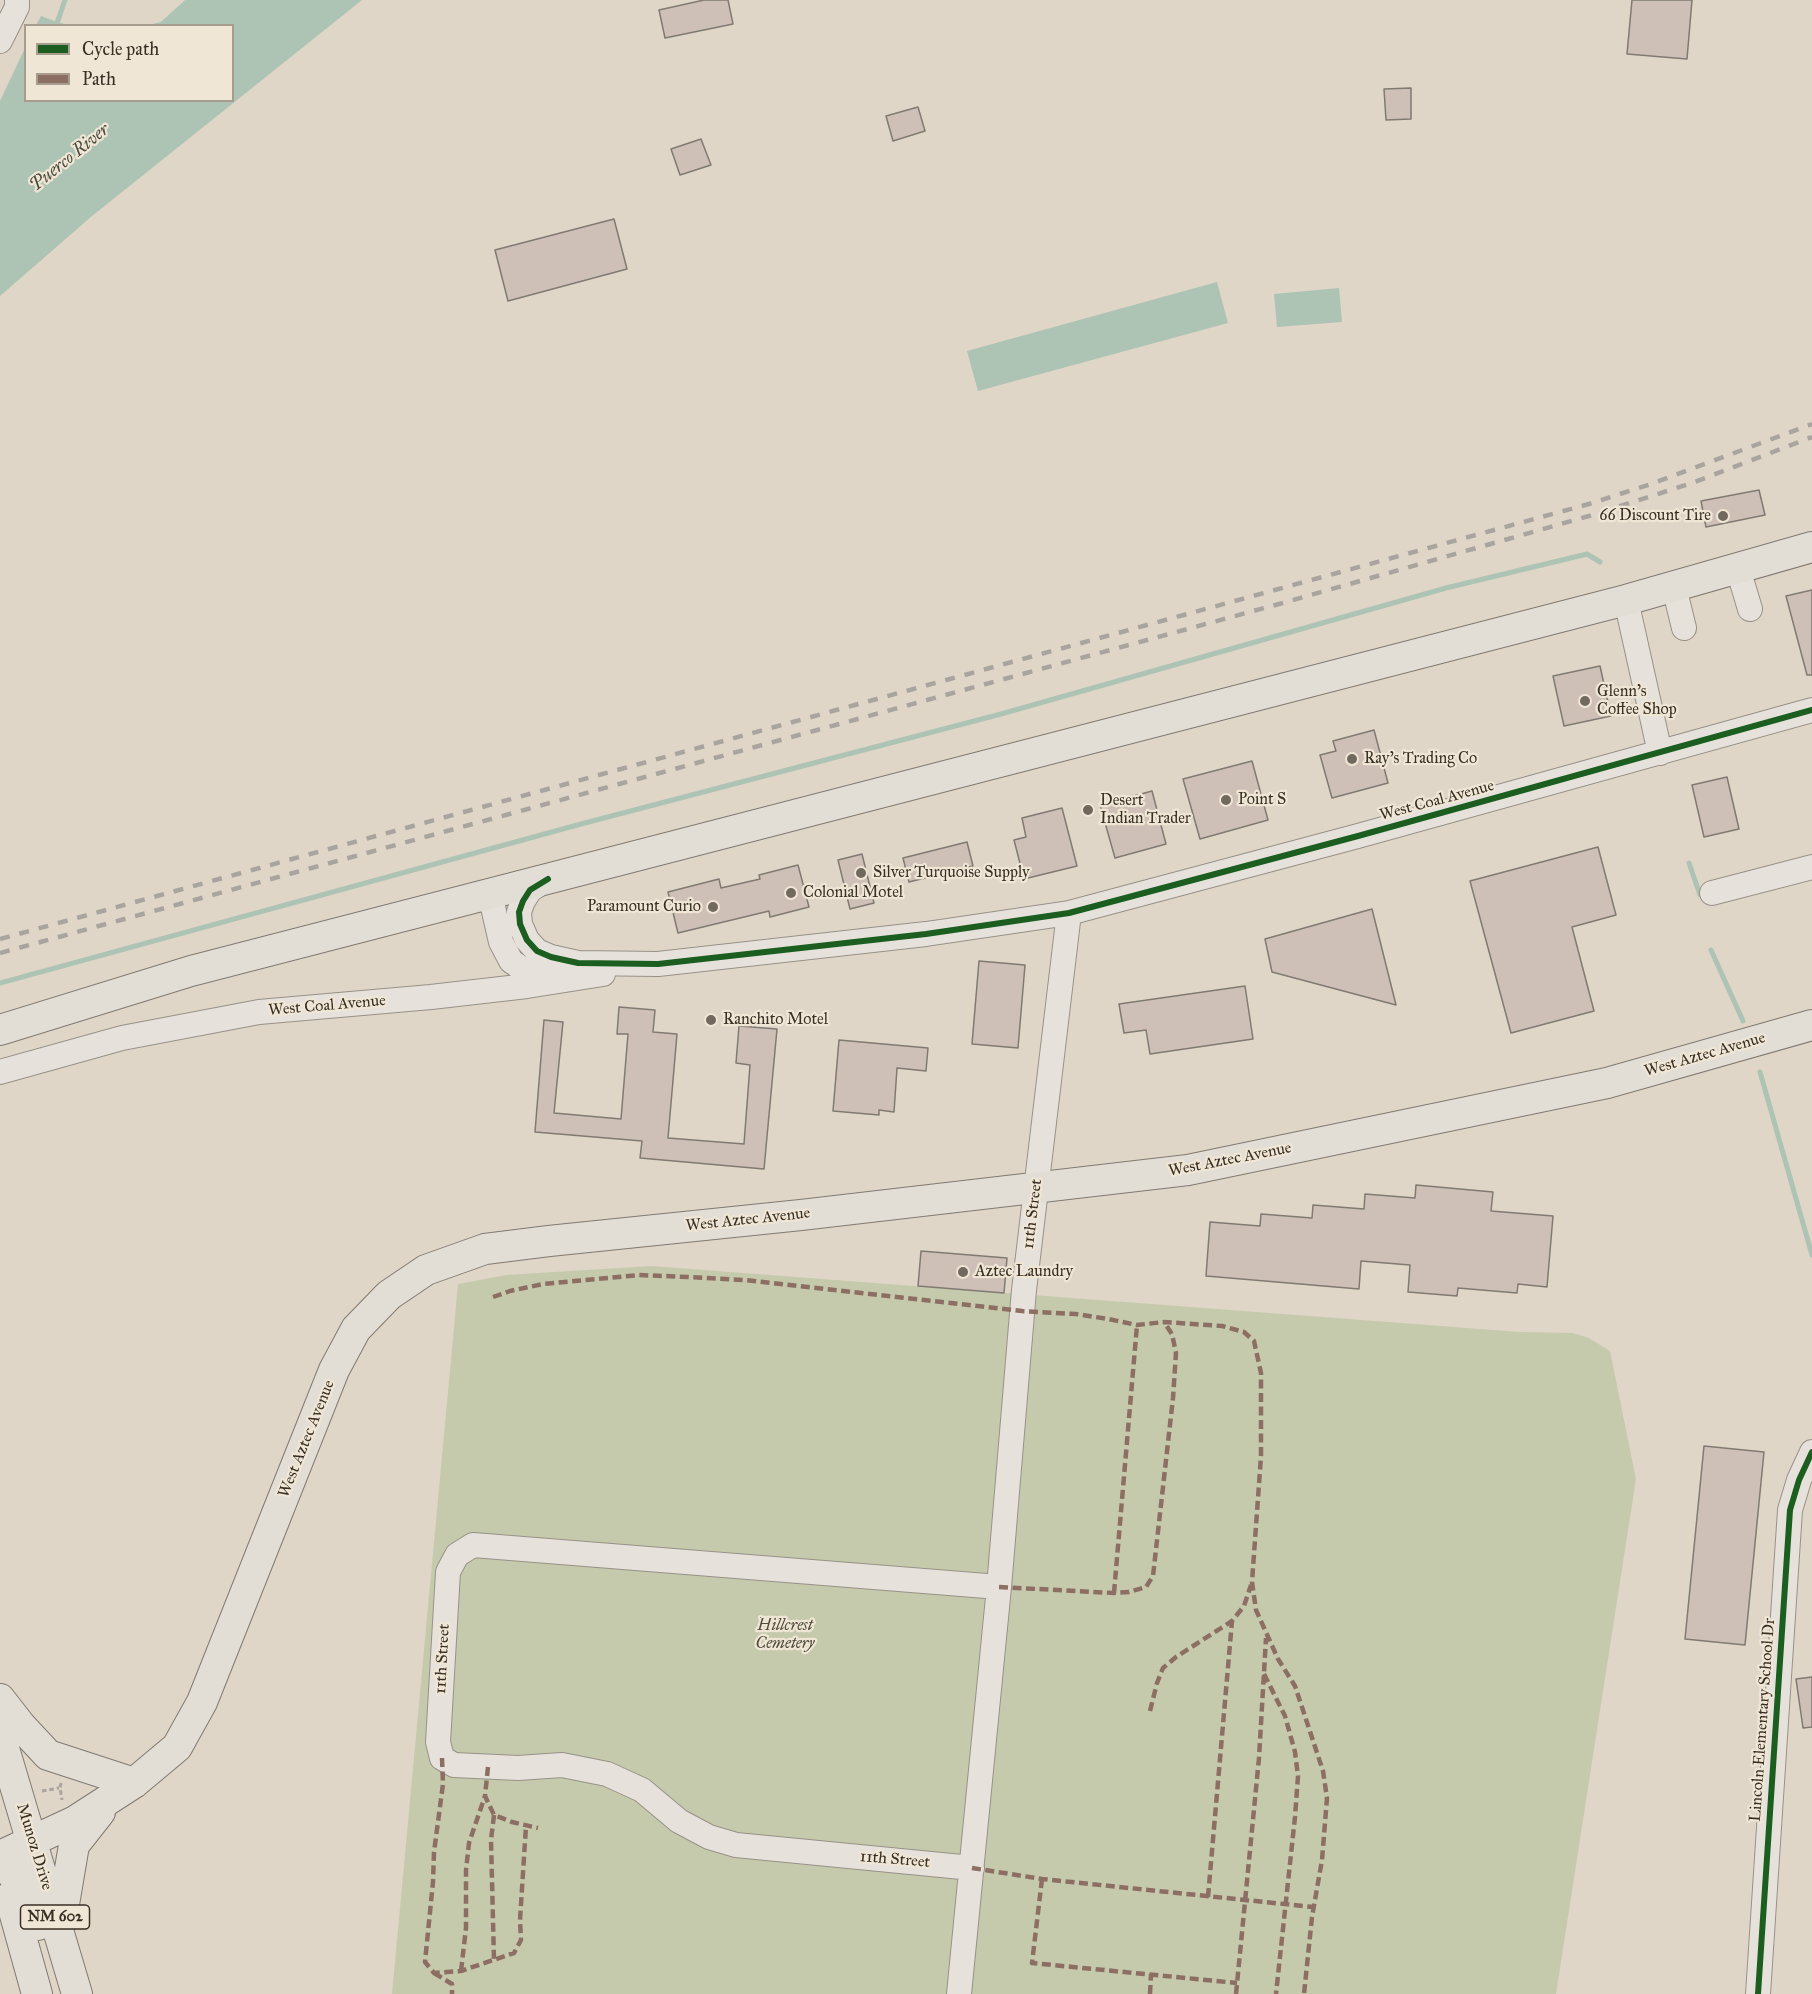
<!DOCTYPE html>
<style>
body{margin:0}
#map{position:relative;width:1812px;height:1994px;overflow:hidden;background:#dfd6c8;font-family:"IM FELL Great Primer",serif}
canvas{display:block}
.legend{position:absolute;left:24px;top:24px;width:210px;height:78px;box-sizing:border-box;background:#f0e6d5;border:2px solid #a69d8f;margin:0;padding:8px 10px;list-style:none;font-size:18px;color:#382f25}
.legend li{display:flex;align-items:center;gap:12px;height:30px}
.legend b{width:30px;border:2px solid #a69d8f}
</style>
<div id="map">
<canvas width="1812" height="1994"></canvas>
<ul class="legend">
<li><b style="height:8px;background:#1b5e20"></b>Cycle path</li>
<li><b style="height:8px;background:#8d6e63"></b>Path</li>
</ul>
</div>
<script>
const ctx = document.querySelector('canvas').getContext('2d');
ctx.lineJoin = 'round';
function fillPath(path, color) { ctx.fillStyle = color; ctx.fill(path, 'evenodd'); }
const poly = rows => new Path2D(rows.map(r => 'M' + r).join(''));
function trace(path, color, width, dash) { ctx.strokeStyle = color; ctx.lineWidth = width; ctx.lineCap = dash ? 'butt' : 'round'; ctx.setLineDash(dash || []); ctx.stroke(path); }
function label(font, color, halo, rows, align = 'center') {
  ctx.font = font + ' "IM FELL Great Primer",serif'; ctx.lineWidth = 4.5; ctx.setLineDash([]); ctx.textBaseline = 'middle'; ctx.strokeStyle = halo; ctx.fillStyle = color; for (const [text, x, y, turn = 0] of rows) {
    ctx.save(); ctx.translate(x, y); ctx.rotate((+turn || 0) * Math.PI / 180); ctx.textAlign = isNaN(turn) ? turn : align; if (halo) ctx.strokeText(text, 0, 0); ctx.fillText(text, 0, 0); ctx.restore();
  }
}
const green = poly([
 [651,1266,1520,1332,1573,1333,1589,1338,1610,1351,1636,1479,1556,1994,392,1994,458,1284,506,1275]
]);
const water = poly([
 [185,0,362,0,92,216,0,296,0,101,25,48,26,100,232,100,232,26,148,25,161,22],
 [41,16,57,22,68,25,36,25],
 [1217,282,1228,323,978,391,967,351],
 [1339,288,1342,322,1277,327,1274,294]
]);
const stream = poly([
 [56,26,65,0],
 [1689,863,1700,895],
 [1711,950,1743,1021],
 [0,983,581,824,1001,714,1446,588,1587,554,1600,562],
 [1760,1072,1812,1255]
]);
const building = poly([
 [704,0,728,0,733,24,665,38,659,10,704,0],
 [1632,0,1692,0,1687,59,1627,54,1632,0],
 [1411,88,1411,119,1386,120,1384,89,1411,88],
 [918,107,925,131,893,141,886,116,918,107],
 [701,139,711,165,680,175,671,149,701,139],
 [614,219,627,269,508,301,495,250,614,219],
 [1759,490,1765,515,1706,527,1701,501,1759,490],
 [1812,590,1812,675,1807,675,1786,596,1812,590],
 [1600,666,1611,716,1564,726,1553,676,1600,666],
 [1374,730,1388,783,1332,798,1320,755,1336,751,1333,741,1374,730],
 [1252,761,1268,820,1200,839,1183,779,1252,761],
 [1727,777,1739,829,1704,837,1692,785,1727,777],
 [1152,791,1166,844,1115,858,1100,805,1152,791],
 [1062,808,1077,866,1024,879,1014,840,1026,837,1022,818,1062,808],
 [967,842,973,866,909,882,903,858,967,842],
 [1598,847,1616,915,1572,927,1594,1011,1511,1033,1470,881,1598,847],
 [862,854,874,903,850,909,838,860,862,854],
 [798,865,809,907,770,917,769,911,678,933,668,892,719,879,721,888,760,879,759,875,798,865],
 [1372,909,1396,1005,1272,972,1265,939,1372,909],
 [979,961,1025,965,1018,1048,972,1044,979,961],
 [1245,986,1253,1039,1150,1054,1146,1030,1124,1033,1119,1004,1245,986],
 [619,1007,655,1010,653,1032,677,1034,668,1138,744,1144,750,1065,736,1063,739,1026,777,1029,764,1169,640,1158,642,1141,535,1132,544,1020,563,1022,554,1113,621,1119,628,1034,617,1034,619,1007],
 [839,1040,928,1048,926,1071,897,1068,894,1112,879,1110,879,1115,833,1111,839,1040],
 [1416,1185,1493,1192,1491,1211,1553,1216,1547,1287,1518,1284,1517,1293,1458,1288,1457,1296,1408,1292,1410,1265,1361,1261,1359,1289,1206,1276,1210,1222,1260,1226,1261,1214,1312,1218,1313,1205,1364,1209,1365,1194,1415,1198,1416,1185],
 [921,1251,1007,1258,1004,1293,918,1286,921,1251],
 [1704,1446,1764,1452,1745,1645,1685,1639,1704,1446],
 [1812,1677,1812,1727,1803,1728,1796,1679,1812,1677]
]);
const path = poly([
 [61,1783,60,1788,62,1800],
 [42,1791,59,1788]
]);
const minor = poly([
 [0,41,17,7,17,0],
 [1738,569,1750,609],
 [1674,587,1684,628],
 [1626,600,1660,753],
 [546,880,530,890,523,901,519,912,520,924,527,940,537,951,551,957,578,963,658,964,926,934,1069,913,1358,836,1812,710],
 [1712,893,1812,867],
 [490,894,501,942,511,961,531,975,553,978],
 [0,1072,122,1038,259,1012,431,997,527,986,603,974],
 [972,1868,736,1845,709,1837,679,1821,642,1790,607,1774,562,1765,518,1768,454,1765,442,1758,438,1742,448,1572,457,1555,473,1545,999,1587],
 [959,1994,999,1587,1024,1290,1069,913],
 [1758,1994,1790,1510,1799,1480,1812,1452]
]);
const major = poly([
 [0,1030,191,971,1626,600,1812,547],
 [0,1699,21,1726,48,1755,134,1783],
 [0,1735,77,1994],
 [0,1856,75,1821,134,1783,177,1747,202,1702,334,1370,356,1329,389,1295,426,1270,485,1249,549,1241,801,1215,1188,1170,1607,1083,1812,1025],
 [0,1859,29,1895,38,1925],
 [10,1897,37,1994],
 [61,1922,74,1845,100,1812]
]);
const rail = poly([
 [0,939,1589,504,1651,484,1812,424],
 [0,953,1279,604,1589,516,1692,483,1812,437]
]);
const quiet = poly([
 [493,1297,510,1291,543,1284,639,1275,688,1277,744,1280,1022,1311,1076,1314,1108,1319,1137,1325,1164,1322,1222,1326,1244,1332,1254,1341,1261,1373,1261,1456,1252,1582,1256,1610,1278,1659,1295,1686,1323,1771,1327,1798,1322,1860,1312,1917,1304,1994],
 [999,1587,1114,1593,1129,1592,1146,1587,1153,1576,1173,1398,1176,1353,1172,1334,1164,1322],
 [1114,1593,1137,1325],
 [1264,1674,1285,1716,1295,1752,1298,1776,1295,1817,1276,1994],
 [1150,1711,1157,1683,1163,1668,1176,1657,1232,1621,1244,1606,1251,1585],
 [442,1758,443,1784,434,1852,433,1882,425,1962,434,1973,461,1971,514,1953,521,1940,520,1920,526,1826],
 [488,1767,485,1796,494,1815,512,1822,538,1828],
 [494,1815,491,1840,494,1961],
 [972,1868,1042,1879,1313,1907],
 [1042,1879,1032,1963,1237,1983],
 [1208,1897,1232,1621],
 [461,1971,466,1928,466,1870,469,1843,485,1796],
 [434,1973,452,1984,452,1994],
 [1150,1994,1151,1974],
 [1236,1994,1259,1758,1266,1638]
]);
const cycleway = poly([
 [548,879,530,890,523,901,519,912,520,924,527,940,537,951,551,957,578,963,658,964,926,934,1069,913,1358,836,1812,710],
 [1758,1994,1790,1510,1799,1480,1812,1452]
]);
const markers = [
 [1723,516,6,"#72695e"],
 [1585,701,6,"#72695e"],
 [1352,759,6,"#72695e"],
 [1226,800,6,"#72695e"],
 [1088,810,6,"#72695e"],
 [861,873,6,"#72695e"],
 [791,893,6,"#72695e"],
 [713,907,6,"#72695e"],
 [711,1020,6,"#72695e"],
 [963,1272,6,"#72695e"]
];
const shields = [
 [55,1917,69]
];
const shieldNames = [
 ["NM 602",55,1917]
];
const poiNames = [
 ["66 Discount Tire",1711,516,"right"],
 ["Glenn's",1597,692],
 ["Coffee Shop",1597,710],
 ["Ray's Trading Co",1364,759],
 ["Point S",1238,800],
 ["Desert",1100,801],
 ["Indian Trader",1100,819],
 ["Silver Turquoise Supply",873,873],
 ["Colonial Motel",803,893],
 ["Paramount Curio",701,907,"right"],
 ["Ranchito Motel",723,1020],
 ["Aztec Laundry",975,1272]
];
const streetNames = [
 ["West Coal Avenue",1437,801,-15],
 ["West Coal Avenue",327,1006,-5],
 ["West Aztec Avenue",1705,1055,-16],
 ["West Aztec Avenue",1230,1160,-11],
 ["11th Street",1033,1214,-83],
 ["West Aztec Avenue",748,1220,-6],
 ["West Aztec Avenue",307,1439,-68],
 ["11th Street",443,1659,-87],
 ["Lincoln Elementary School Dr",1763,1720,-86],
 ["Munoz Drive",34,1847,73],
 ["11th Street",895,1860,5]
];
const parkNames = [
 ["Hillcrest",785,1626],
 ["Cemetery",785,1644]
];
const waterNames = [
 ["Puerco River",70,158,-39]
];
fillPath(green, '#c6caac');
fillPath(water, '#adc3b4');
trace(stream, '#adc3b4', 5);
fillPath(building, '#cec0b7');
trace(building, '#807a72', 1.5);
trace(minor, '#979188', 26);
trace(major, '#807a72', 32);
trace(path, '#a9a49e', 3, [4.5, 3]);
trace(minor, '#e6e2db', 24);
trace(major, '#e2ddd5', 30);
trace(rail, '#a9a49e', 4.5, [10, 10]);
trace(quiet, '#8d6e63', 4.5, [9, 4.5]);
trace(cycleway, '#1b5e20', 6);
for (const [x, y, r, color] of markers) { const dot = new Path2D(); dot.arc(x, y, r, 0, 2 * Math.PI); ctx.fillStyle = color; ctx.fill(dot); trace(dot, '#f0e6d5', 2); }
for (const [x, y, w] of shields) { const box = new Path2D(); box.roundRect(x - w / 2, y - 12, w, 24, 4.5); ctx.fillStyle = '#f0e6d5'; ctx.fill(box); trace(box, '#382f25', 1.5); }
label('bold 15px', '#382f25', null, shieldNames);
label('16px', '#382f25', '#f0e6d5', poiNames, 'left');
label('16px', '#382f25', '#f0e6d5', streetNames);
label('italic 16px', '#504c3c', '#f0e6d5', parkNames);
label('italic 18px', '#4b4b40', '#f0e6d5', waterNames);
</script>
